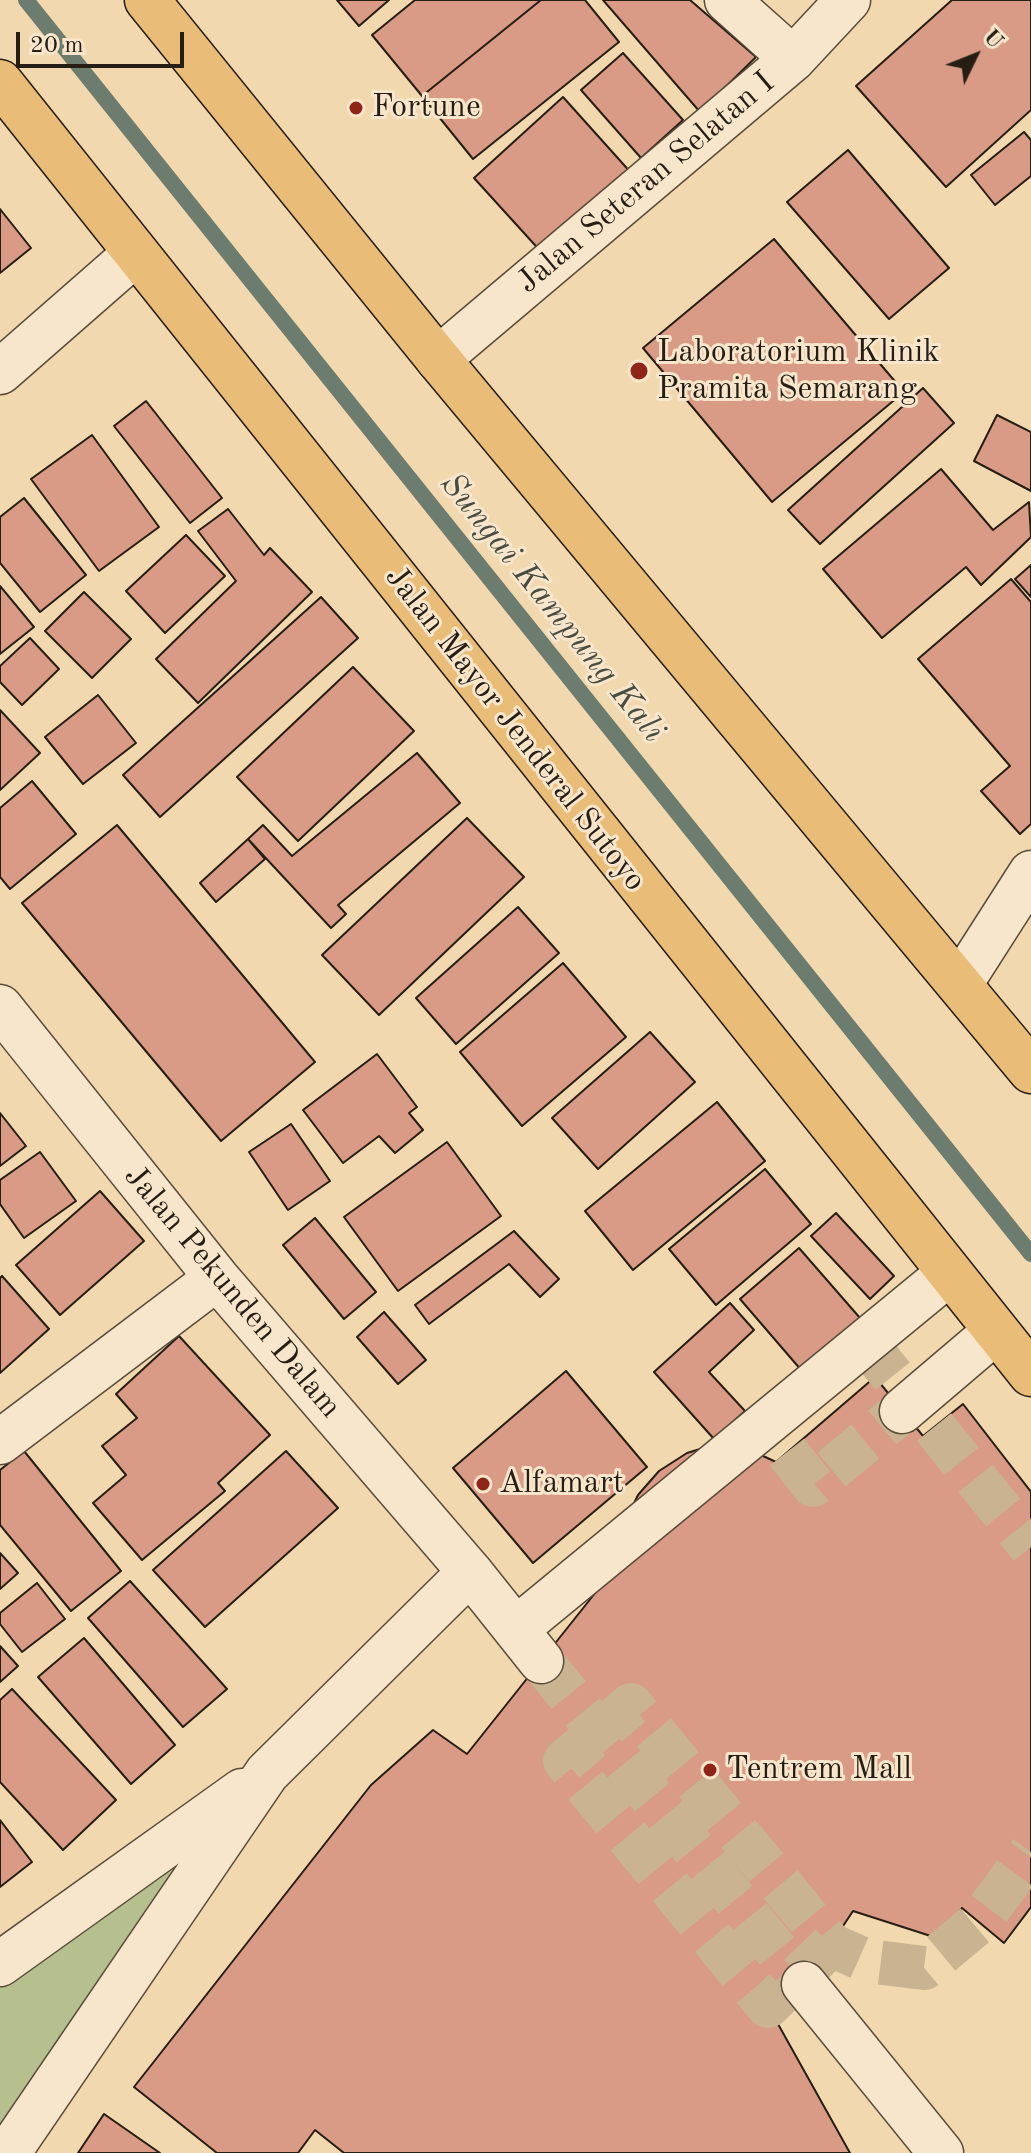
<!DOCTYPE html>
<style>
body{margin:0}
#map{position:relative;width:1031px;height:2153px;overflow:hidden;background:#f2d8af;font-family:"Old Standard TT",serif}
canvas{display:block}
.north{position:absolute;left:935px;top:16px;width:80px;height:80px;-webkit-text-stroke:6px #f7e6cb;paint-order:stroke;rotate:47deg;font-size:22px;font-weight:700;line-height:32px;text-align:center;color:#261e14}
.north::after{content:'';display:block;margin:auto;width:28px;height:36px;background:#261e14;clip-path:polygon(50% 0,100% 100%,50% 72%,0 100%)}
.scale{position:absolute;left:16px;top:32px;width:168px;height:36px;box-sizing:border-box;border:4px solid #261e14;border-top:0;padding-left:10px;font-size:24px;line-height:28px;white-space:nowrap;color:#261e14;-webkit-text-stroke:6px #f7e6cb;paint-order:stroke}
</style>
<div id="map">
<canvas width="1031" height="2153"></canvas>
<div class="north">U</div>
<div class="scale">20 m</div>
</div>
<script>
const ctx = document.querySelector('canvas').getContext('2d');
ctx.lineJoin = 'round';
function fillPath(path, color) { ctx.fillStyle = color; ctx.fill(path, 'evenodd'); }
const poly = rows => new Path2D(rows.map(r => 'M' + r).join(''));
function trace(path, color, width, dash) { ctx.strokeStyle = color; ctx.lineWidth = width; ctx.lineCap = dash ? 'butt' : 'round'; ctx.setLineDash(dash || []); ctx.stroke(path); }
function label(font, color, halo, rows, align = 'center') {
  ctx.font = font + ' "Old Standard TT",serif'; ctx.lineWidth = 6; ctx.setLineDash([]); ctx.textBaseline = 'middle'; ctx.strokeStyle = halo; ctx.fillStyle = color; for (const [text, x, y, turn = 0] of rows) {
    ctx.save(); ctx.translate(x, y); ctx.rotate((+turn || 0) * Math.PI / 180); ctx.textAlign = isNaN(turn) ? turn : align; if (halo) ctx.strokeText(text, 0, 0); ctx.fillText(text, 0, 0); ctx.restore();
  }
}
const green = poly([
 [211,1827,0,2145,0,1980]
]);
const stream = poly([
 [26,0,1031,1254]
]);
const building = poly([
 [337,0,389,0,359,26,337,0],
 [415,0,541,0,422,96,372,35,415,0],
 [541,0,585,0,619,42,473,159,422,96,541,0],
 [603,0,690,0,756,57,700,112,603,0],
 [952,0,1031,0,1031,110,946,187,856,86,952,0],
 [623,53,683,120,641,158,581,90,623,53],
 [563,97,633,175,544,255,474,178,563,97],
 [1024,132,1031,140,1031,176,995,205,971,175,1024,132],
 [848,150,949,268,889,319,787,202,848,150],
 [0,209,31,248,0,273,0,209],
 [774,239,904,392,772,502,643,348,774,239],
 [923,388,954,423,820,544,788,510,923,388],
 [146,401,222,498,190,523,114,426,146,401],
 [997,415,1031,432,1031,491,974,461,997,415],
 [92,435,159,527,99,571,31,479,92,435],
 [941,469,993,530,1029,502,1031,537,981,585,966,567,882,638,823,569,941,469],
 [24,498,86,575,40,612,0,563,0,517,24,498],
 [228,509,264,555,270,548,312,592,198,703,156,659,236,581,198,531,228,509],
 [186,535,225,576,165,633,126,591,186,535],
 [1031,565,1031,597,1015,579,1031,565],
 [1011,579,1031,602,1031,824,1020,834,981,791,1010,766,918,659,1011,579],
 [0,586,34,627,0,654,0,586],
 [84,592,131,639,92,678,45,631,84,592],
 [321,597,358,638,160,817,123,775,321,597],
 [30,638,59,669,22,705,0,682,0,666,30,638],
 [353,667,414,731,298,841,237,777,353,667],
 [98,695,136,743,83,784,45,737,98,695],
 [0,710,40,753,0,790,0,710],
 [417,753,460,803,338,905,346,914,331,928,248,839,263,825,292,856,417,753],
 [32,781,76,834,10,889,0,877,0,808,32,781],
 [467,818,524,877,379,1015,322,955,467,818],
 [117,825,315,1062,221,1141,22,903,117,825],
 [248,839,265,859,216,902,200,883,248,839],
 [518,907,559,953,456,1044,416,998,518,907],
 [563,963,626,1037,522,1126,460,1052,563,963],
 [650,1032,695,1082,598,1169,552,1118,650,1032],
 [377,1054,417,1107,409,1113,423,1130,395,1153,379,1136,343,1163,303,1110,377,1054],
 [717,1102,765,1161,633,1270,585,1211,717,1102],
 [0,1113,26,1146,0,1166,0,1113],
 [291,1124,330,1181,288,1210,249,1152,291,1124],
 [447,1142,501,1216,398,1291,344,1217,447,1142],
 [40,1152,76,1201,24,1238,0,1204,0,1180,40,1152],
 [765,1169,811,1224,716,1305,669,1249,765,1169],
 [100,1191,144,1241,60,1315,16,1265,100,1191],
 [836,1213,894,1276,870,1299,811,1236,836,1213],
 [315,1218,376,1292,344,1319,283,1245,315,1218],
 [514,1231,559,1279,540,1297,509,1264,429,1324,415,1305,514,1231],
 [799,1248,867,1326,808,1378,740,1299,799,1248],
 [2,1276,49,1329,0,1373,0,1278,2,1276],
 [730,1303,754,1330,709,1372,745,1411,714,1439,654,1372,730,1303],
 [384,1312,426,1360,398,1384,357,1337,384,1312],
 [179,1336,270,1435,218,1483,225,1491,142,1560,93,1503,126,1475,102,1446,137,1418,116,1394,179,1336],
 [566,1371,647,1467,533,1563,453,1468,566,1371],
 [875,1377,923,1436,963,1404,1031,1492,1031,1907,1004,1943,962,1908,940,1939,853,1911,778,2024,850,2153,344,2153,315,2130,298,2153,217,2153,134,2087,371,1785,433,1730,467,1754,623,1558,624,1524,638,1495,659,1471,687,1453,713,1445,748,1449,776,1462,875,1377],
 [24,1451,121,1571,71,1611,0,1525,0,1470,24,1451],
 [286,1451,338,1508,205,1627,153,1570,286,1451],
 [0,1553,18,1573,0,1589,0,1553],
 [130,1581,227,1689,183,1727,88,1618,130,1581],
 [37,1583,65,1619,22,1652,0,1624,0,1613,37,1583],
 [84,1638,175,1745,131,1784,38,1677,84,1638],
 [0,1646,18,1666,0,1682,0,1646],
 [12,1689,116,1800,63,1850,0,1782,0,1700,12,1689],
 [0,1820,32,1862,0,1887,0,1820],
 [104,2114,160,2153,78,2153,104,2114]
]);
const minorTunnel = poly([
 [865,1342,914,1403],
 [934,1427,1031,1547],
 [787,1452,813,1485,902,1411],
 [541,1661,804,1984],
 [831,1945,768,2006,565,1761,631,1705,831,1945,867,1961,924,1968,979,1922,1031,1852]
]);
const minor = poly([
 [727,0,793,59],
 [438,359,793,59,848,0],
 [0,372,136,253],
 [960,984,1031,873],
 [0,1007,217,1278,470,1572,541,1661],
 [902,1411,996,1331],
 [0,1442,217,1278],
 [516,1629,948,1274],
 [0,1964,242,1791],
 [804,1984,941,2153],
 [8,2153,267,1773,470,1572]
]);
const major = poly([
 [147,0,438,359,1031,1071],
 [0,82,1031,1374]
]);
const markers = [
 [356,108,8,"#8f2418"],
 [639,371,10,"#8f2418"],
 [483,1484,8,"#8f2418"],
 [710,1770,8,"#8f2418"]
];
const poiNames = [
 ["Fortune",372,108],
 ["Laboratorium Klinik",657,353],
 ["Pramita Semarang",657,390],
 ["Alfamart",499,1484],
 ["Tentrem Mall",726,1770]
];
const streetNames = [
 ["Jalan Seteran Selatan I",646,183,-40],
 ["Jalan Mayor Jenderal Sutoyo",515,729,52],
 ["Jalan Pekunden Dalam",232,1292,50]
];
const waterNames = [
 ["Sungai Kampung Kali",552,608,51]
];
fillPath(green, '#b6bf8e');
trace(stream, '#6c7c6f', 16);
fillPath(building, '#d99a86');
trace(building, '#261e14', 2);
trace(minorTunnel, '#c9b390', 44, [44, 22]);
trace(minor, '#594c3b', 47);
trace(major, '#261e14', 47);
trace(minor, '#f7e6cb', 44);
trace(major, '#e9bc78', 44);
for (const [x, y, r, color] of markers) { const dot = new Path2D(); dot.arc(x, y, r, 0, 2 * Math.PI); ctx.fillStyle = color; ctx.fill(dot); trace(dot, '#f7e6cb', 3); }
label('32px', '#261e14', '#f7e6cb', poiNames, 'left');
label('32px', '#261e14', '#f7e6cb', streetNames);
label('italic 34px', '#494d41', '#f7e6cb', waterNames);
</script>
